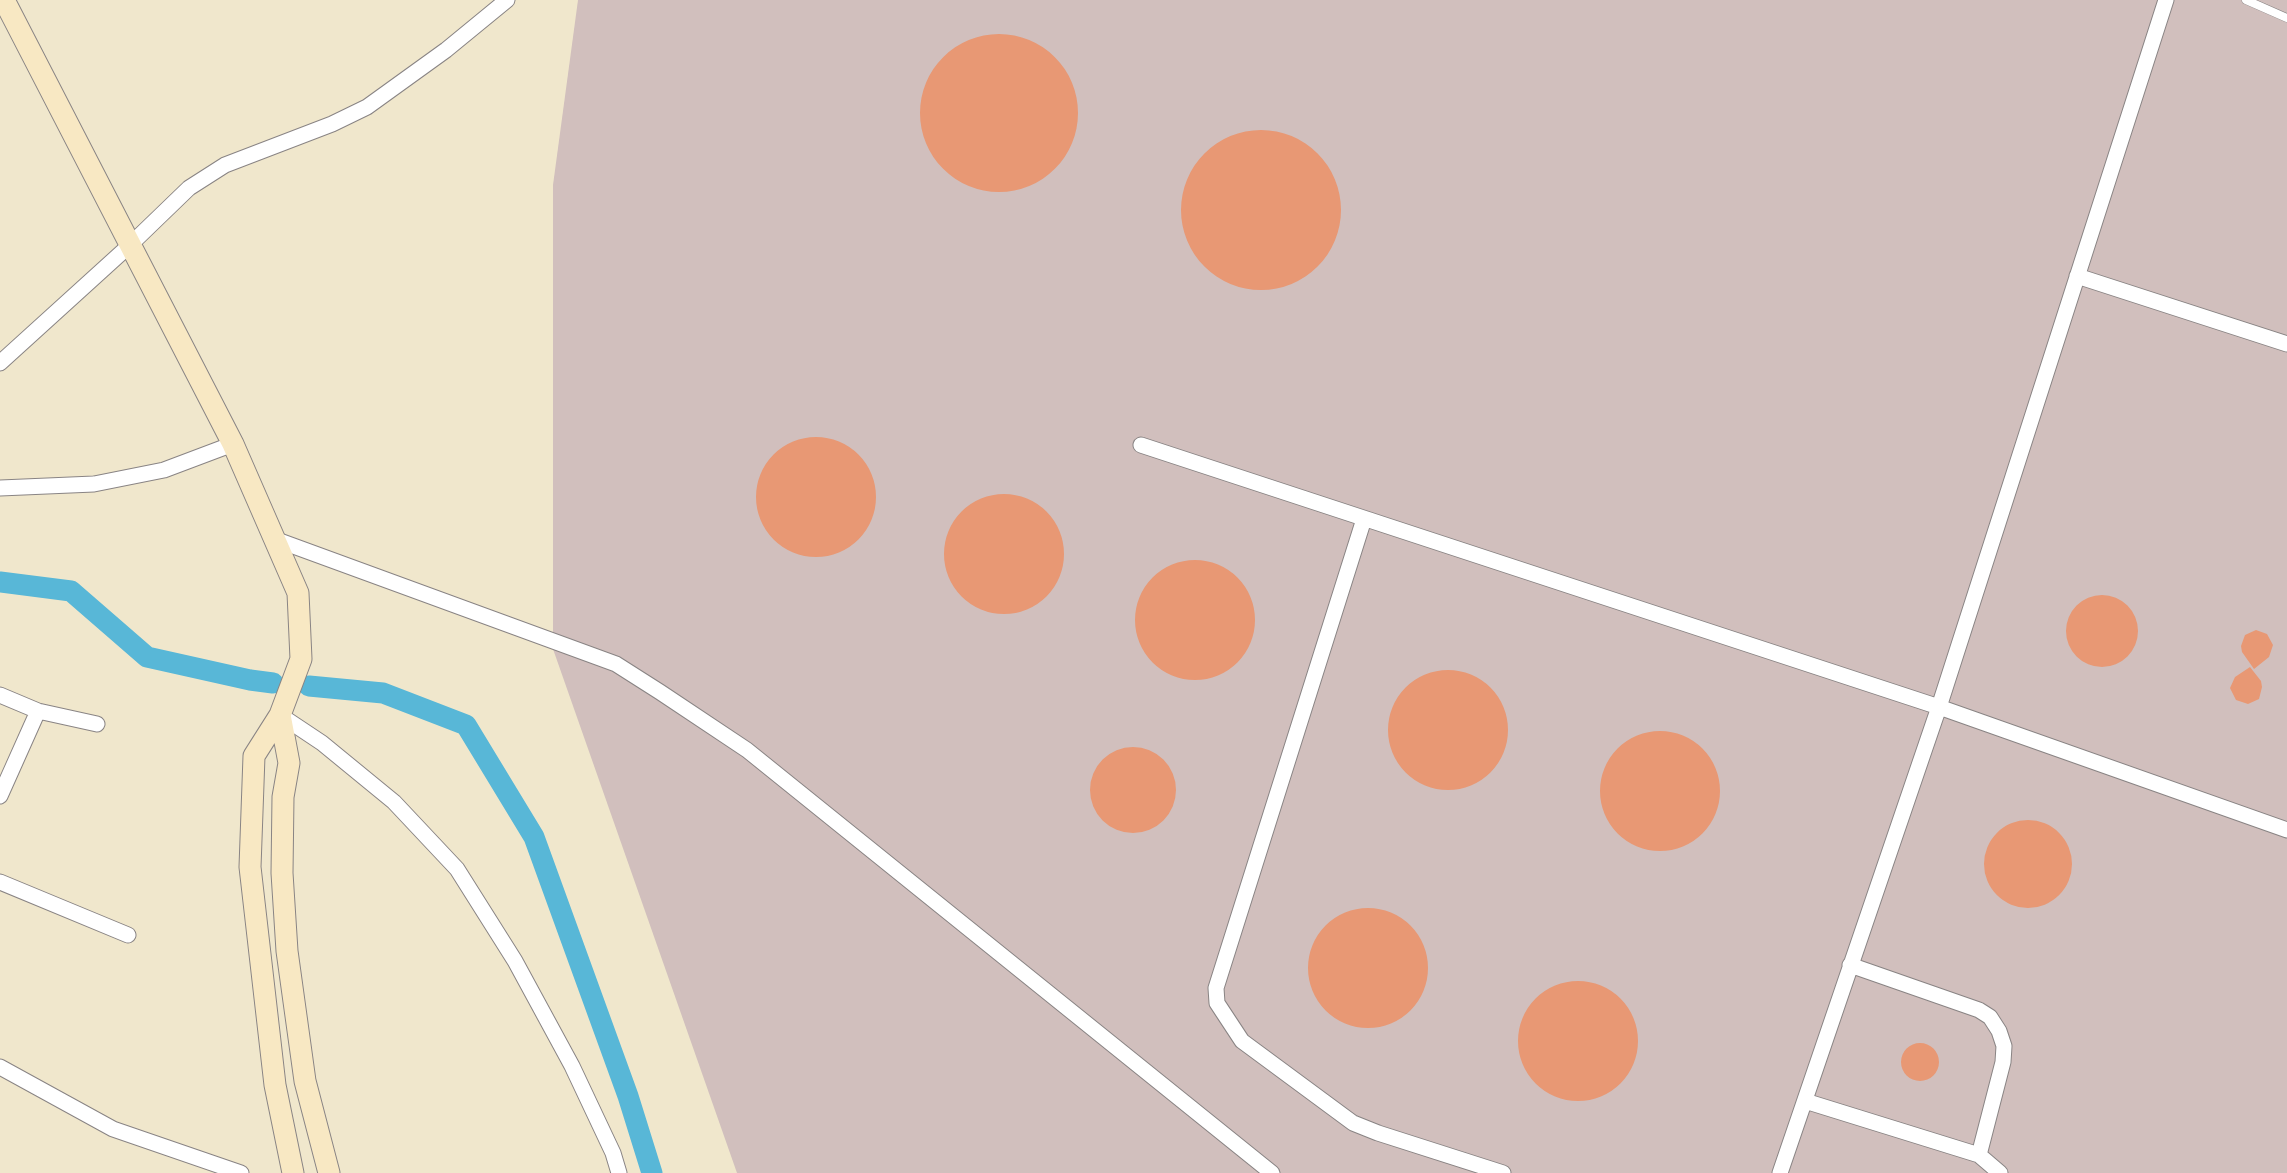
<!DOCTYPE html>
<style>
body{margin:0}
canvas{display:block;background:#f0e7cc}
</style>
<canvas width="2287" height="1173"></canvas>
<script>
const ctx = document.querySelector('canvas').getContext('2d');
ctx.lineJoin = 'round';
function fillPath(path, color) { ctx.fillStyle = color; ctx.fill(path, 'evenodd'); }
const poly = rows => new Path2D(rows.map(r => 'M' + r).join(''));
function trace(path, color, width, dash) { ctx.strokeStyle = color; ctx.lineWidth = width; ctx.lineCap = dash ? 'butt' : 'round'; ctx.setLineDash(dash || []); ctx.stroke(path); }
const industrial = poly([
 [578,0,2287,0,2287,1173,737,1173,553,649,553,185]
]);
const canal = poly([
 [0,582,71,591,147,657,250,680,273,683],
 [309,686,383,693,466,725,534,837,628,1096,652,1173]
]);
const building = poly([
 '920 113a79 79 0 1 1 158 0a79 79 0 1 1-158 0Z',
 '1181 210a80 80 0 1 1 160 0a80 80 0 1 1-160 0Z',
 '756 497a60 60 0 1 1 120 0a60 60 0 1 1-120 0Z',
 '944 554a60 60 0 1 1 120 0a60 60 0 1 1-120 0Z',
 '1135 620a60 60 0 1 1 120 0a60 60 0 1 1-120 0Z',
 '2066 631a36 36 0 1 1 72 0a36 36 0 1 1-72 0Z',
 [2256,630,2267,634,2273,645,2269,657,2254,669,2242,652,2241,646,2245,635],
 [2250,667,2261,681,2262,687,2259,699,2248,704,2236,700,2230,688,2235,677],
 '1388 730a60 60 0 1 1 120 0a60 60 0 1 1-120 0Z',
 '1600 791a60 60 0 1 1 120 0a60 60 0 1 1-120 0Z',
 '1090 790a43 43 0 1 1 86 0a43 43 0 1 1-86 0Z',
 '1984 864a44 44 0 1 1 88 0a44 44 0 1 1-88 0Z',
 '1308 968a60 60 0 1 1 120 0a60 60 0 1 1-120 0Z',
 '1518 1041a60 60 0 1 1 120 0a60 60 0 1 1-120 0Z',
 '1901 1062a19 19 0 1 1 38 0a19 19 0 1 1-38 0Z'
]);
const lane = poly([
 [2246,0,2287,18]
]);
const street = poly([
 [2077,276,2287,344],
 [0,363,131,244,189,188,225,165,332,124,367,107,446,50,507,0],
 [1141,445,1939,707,2287,830],
 [0,488,94,484,164,470,233,444],
 [1364,519,1216,988,1217,1003,1242,1041,1353,1123,1378,1133,1503,1173],
 [277,540,616,664,660,692,747,750,1272,1173],
 [0,695,38,711,97,724],
 [280,715,322,743,394,802,457,869,515,961,572,1066,613,1153,619,1173],
 [0,796,38,711],
 [0,882,128,935],
 [1850,965,1979,1010,1990,1017,1999,1031,2004,1046,2003,1062,1979,1155],
 [0,1067,113,1129,241,1173],
 [1805,1101,1979,1155,2000,1173],
 [1780,1173,1939,707,2166,0]
]);
const secondary = poly([
 [4,0,233,444,298,593,301,659,280,715,254,756,250,867,275,1085,293,1173],
 [280,715,289,763,283,797,282,873,287,951,305,1081,329,1173]
]);
fillPath(industrial, '#d1bfbd');
trace(canal, '#58b7d7', 21);
fillPath(building, '#e89874');
trace(lane, '#898484', 9);
trace(street, '#898484', 17);
trace(secondary, '#898484', 23);
trace(lane, '#fff', 8);
trace(street, '#fff', 15);
trace(secondary, '#f8e8c3', 21);
</script>
